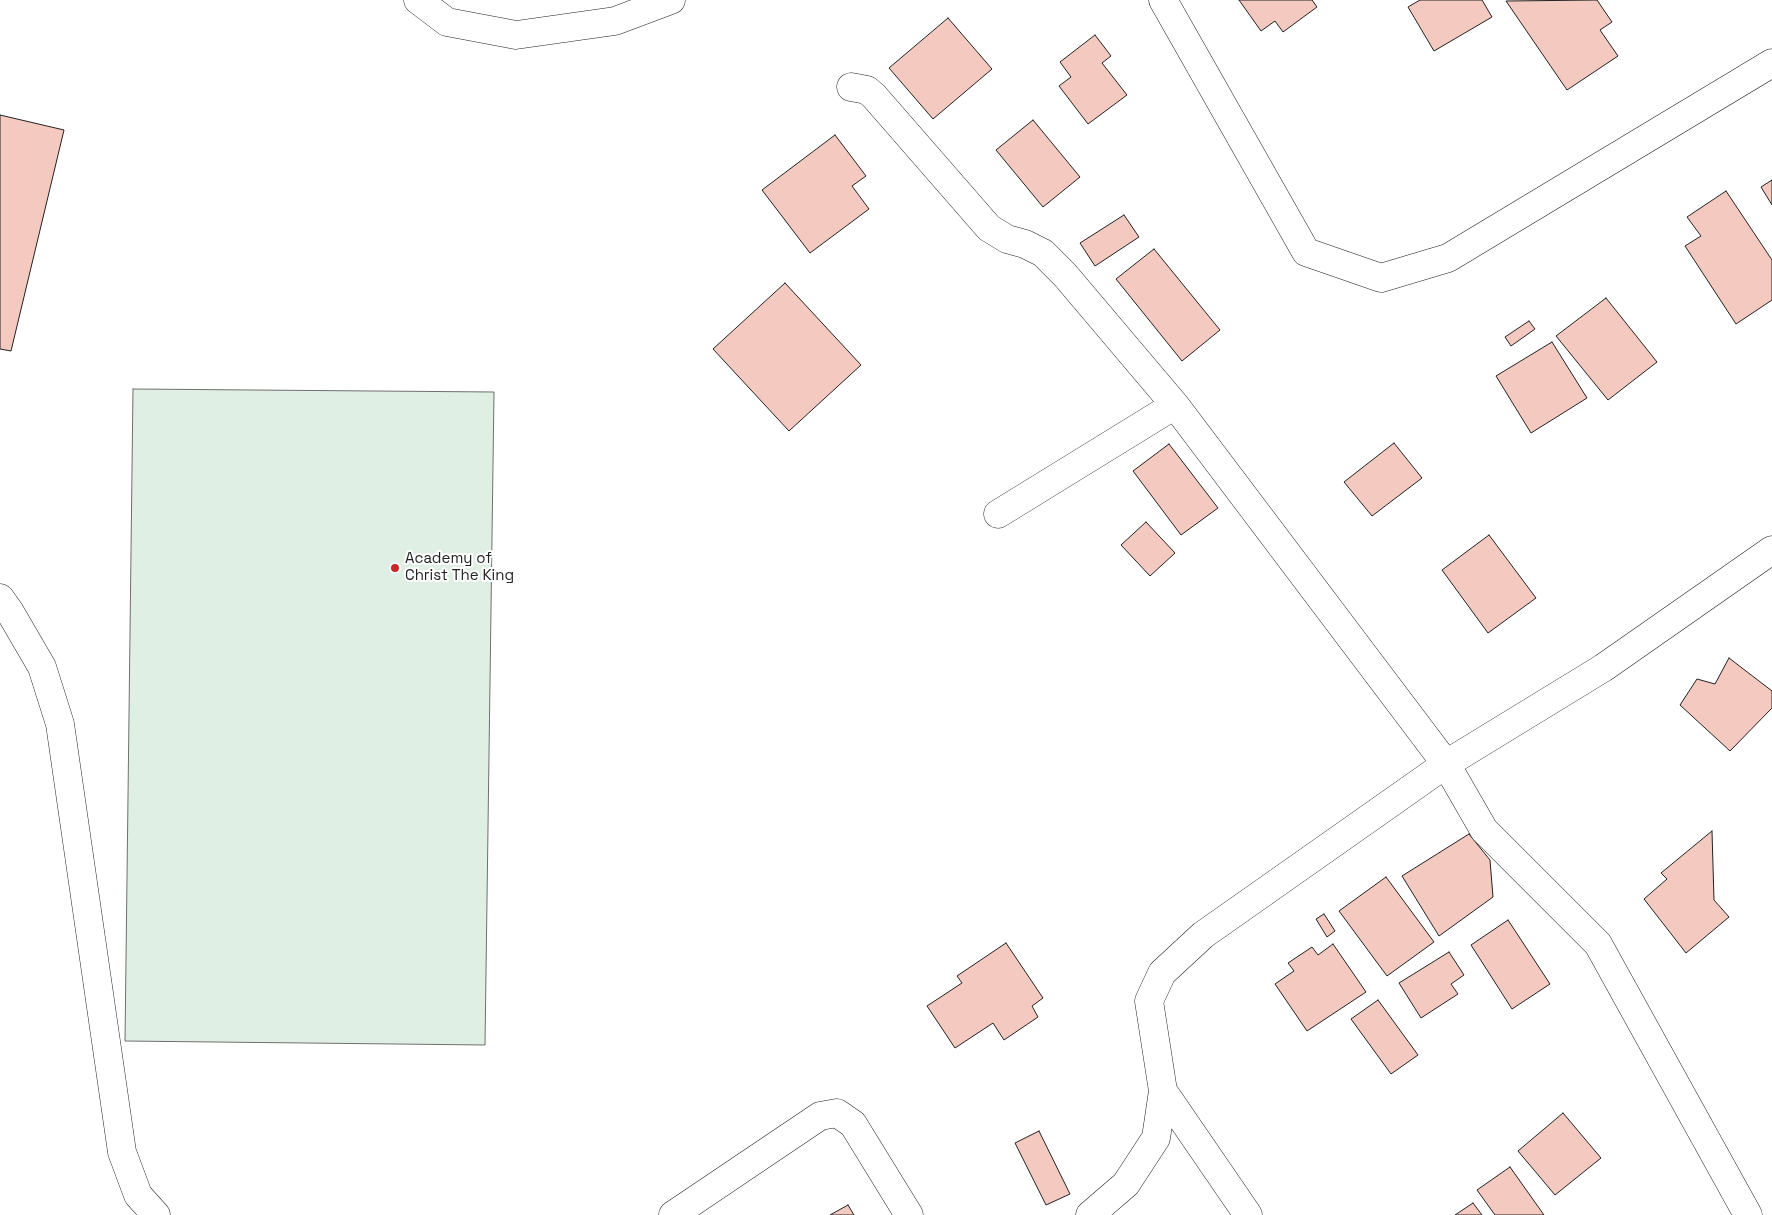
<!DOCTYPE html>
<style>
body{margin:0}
canvas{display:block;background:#fff}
</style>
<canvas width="1772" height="1215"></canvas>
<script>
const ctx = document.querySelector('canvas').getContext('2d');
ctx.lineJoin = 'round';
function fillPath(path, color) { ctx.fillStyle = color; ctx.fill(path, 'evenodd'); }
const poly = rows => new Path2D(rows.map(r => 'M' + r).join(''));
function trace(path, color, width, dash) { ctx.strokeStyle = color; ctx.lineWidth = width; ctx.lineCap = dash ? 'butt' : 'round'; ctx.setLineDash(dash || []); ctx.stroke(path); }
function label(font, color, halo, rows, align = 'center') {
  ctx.font = font + ' "Space Grotesk",sans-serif'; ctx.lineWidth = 4; ctx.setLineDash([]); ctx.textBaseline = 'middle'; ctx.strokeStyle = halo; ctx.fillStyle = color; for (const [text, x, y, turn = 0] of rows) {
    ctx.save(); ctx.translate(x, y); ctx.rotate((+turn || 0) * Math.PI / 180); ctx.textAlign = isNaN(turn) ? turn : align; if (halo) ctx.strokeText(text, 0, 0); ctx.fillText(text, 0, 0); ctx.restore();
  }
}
const green = poly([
 [133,389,494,392,485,1045,125,1041,133,389]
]);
const building = poly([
 [1239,0,1312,0,1317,7,1283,32,1275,21,1261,31,1239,0],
 [1420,0,1482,0,1492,17,1434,51,1408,7,1420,0],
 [1597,0,1612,22,1600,30,1618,56,1567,90,1506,1,1597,0],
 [948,18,992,69,933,119,889,68,948,18],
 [1095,35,1111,56,1102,63,1127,95,1088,124,1059,86,1071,77,1060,62,1095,35],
 [0,115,64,130,11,351,0,349,0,115],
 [1033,120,1080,177,1043,207,996,150,1033,120],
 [835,135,866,176,852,186,869,209,810,253,762,190,835,135],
 [1772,180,1772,205,1761,187,1772,180],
 [1726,191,1772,260,1772,300,1736,324,1685,246,1701,236,1687,217,1726,191],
 [1124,215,1139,237,1095,266,1080,243,1124,215],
 [1154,249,1220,330,1182,361,1116,279,1154,249],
 [785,283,861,365,789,431,713,349,785,283],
 [1606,298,1657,362,1608,400,1556,336,1606,298],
 [1529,321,1535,329,1511,346,1505,337,1529,321],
 [1552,342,1587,398,1531,433,1496,376,1552,342],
 [1394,443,1422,478,1372,516,1344,482,1394,443],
 [1169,444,1218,508,1181,535,1133,471,1169,444],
 [1146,522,1175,553,1150,576,1121,545,1146,522],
 [1489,535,1536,598,1488,633,1442,570,1489,535],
 [1729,658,1772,691,1772,708,1730,751,1680,705,1697,679,1715,684,1729,658],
 [1712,831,1714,900,1729,917,1686,953,1644,899,1667,879,1661,873,1712,831],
 [1469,834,1490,860,1493,897,1439,936,1402,876,1469,834],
 [1386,877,1434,942,1387,976,1339,911,1386,877],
 [1324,914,1335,931,1327,937,1316,919,1324,914],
 [1508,920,1550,984,1512,1009,1471,945,1508,920],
 [1006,943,1043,998,1032,1006,1038,1017,1004,1040,993,1023,955,1048,927,1006,962,983,957,976,1006,943],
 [1333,944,1366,992,1307,1031,1275,984,1294,971,1288,963,1312,947,1318,955,1333,944],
 [1449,952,1464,975,1451,984,1458,994,1421,1018,1399,983,1449,952],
 [1378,1000,1418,1055,1391,1074,1351,1019,1378,1000],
 [1563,1113,1601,1158,1555,1195,1518,1151,1563,1113],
 [1039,1131,1070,1194,1046,1205,1015,1143,1039,1131],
 [1510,1167,1544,1215,1495,1215,1477,1190,1510,1167],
 [1473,1203,1482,1215,1455,1215,1473,1203],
 [848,1205,854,1215,830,1215,848,1205]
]);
const street = poly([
 [418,0,447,22,516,35,615,21,671,0],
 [1163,0,1306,252,1381,278,1448,258,1772,63],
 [851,87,867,90,874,96,989,228,1007,239,1025,244,1043,253,1065,275,1175,405,1446,764,1484,830,1598,944,1748,1215],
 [998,514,1175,405],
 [0,598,10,612,42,667,60,724,122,1152,138,1195,156,1215],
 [1163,1091,1248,1215],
 [673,1215,820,1116,837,1113,853,1124,909,1215],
 [1090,1215,1126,1184,1156,1138,1163,1091,1149,1001,1162,973,1203,935,1446,764,1603,668,1772,550]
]);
const markers = [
 [395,568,5,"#c62828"]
];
const poiNames = [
 ["Academy of",405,559],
 ["Christ The King",405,576]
];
fillPath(green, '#e0efe3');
trace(green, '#6f6f6f', 1);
fillPath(building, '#f3c9c0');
trace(building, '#222', 1);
trace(street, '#222', 29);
trace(street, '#fff', 28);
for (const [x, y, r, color] of markers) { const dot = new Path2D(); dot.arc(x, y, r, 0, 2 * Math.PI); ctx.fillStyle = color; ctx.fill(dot); trace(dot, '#fff', 2); }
label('15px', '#222', '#fff', poiNames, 'left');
</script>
